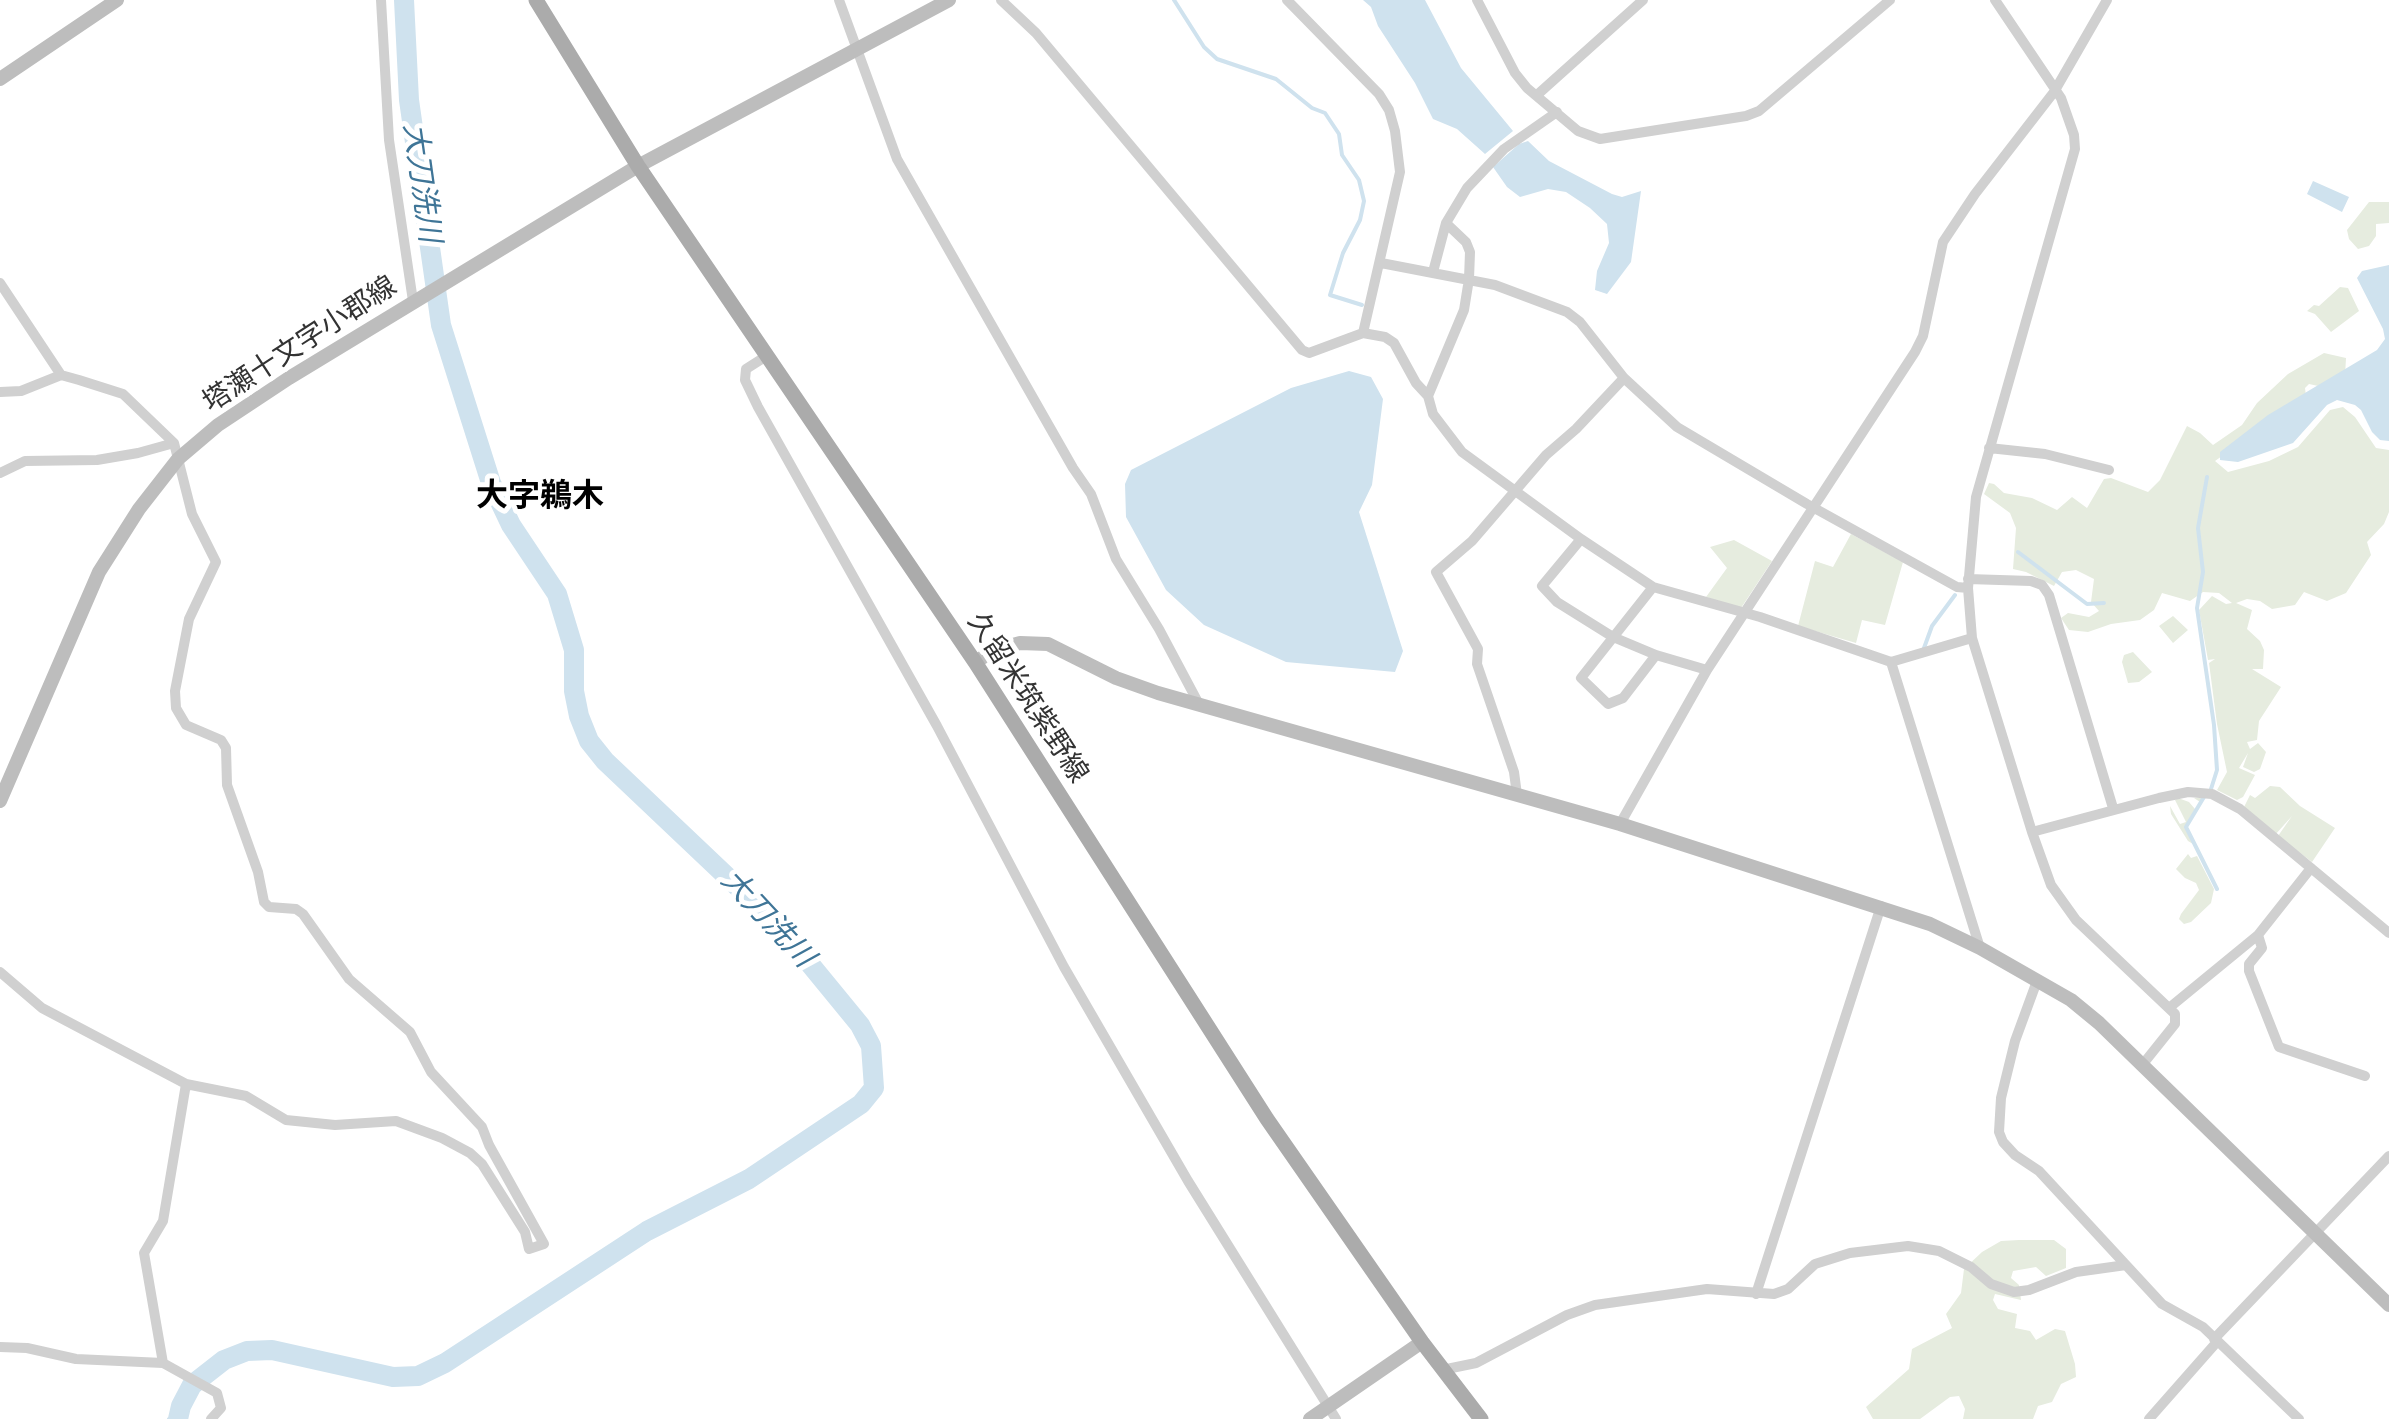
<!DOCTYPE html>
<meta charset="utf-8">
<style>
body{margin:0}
canvas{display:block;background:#fff}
</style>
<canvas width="2389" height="1419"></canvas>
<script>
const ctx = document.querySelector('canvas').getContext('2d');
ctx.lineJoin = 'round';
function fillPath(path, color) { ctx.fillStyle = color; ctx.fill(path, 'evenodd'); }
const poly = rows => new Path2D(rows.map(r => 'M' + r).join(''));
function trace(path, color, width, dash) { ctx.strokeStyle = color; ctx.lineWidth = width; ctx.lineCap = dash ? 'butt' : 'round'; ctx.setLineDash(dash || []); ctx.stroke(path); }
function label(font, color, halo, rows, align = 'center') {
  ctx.font = font + ' Arial,"Noto Sans JP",sans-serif'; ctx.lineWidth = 10; ctx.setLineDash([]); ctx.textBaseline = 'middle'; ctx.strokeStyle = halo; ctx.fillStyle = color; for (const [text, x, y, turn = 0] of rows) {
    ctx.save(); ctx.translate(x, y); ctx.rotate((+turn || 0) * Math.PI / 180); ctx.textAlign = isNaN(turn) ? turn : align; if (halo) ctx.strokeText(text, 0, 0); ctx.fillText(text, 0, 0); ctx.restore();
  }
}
const green = poly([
 [2369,202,2389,202,2389,223,2376,224,2376,236,2369,246,2358,249,2349,239,2347,230],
 [2340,287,2348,288,2359,311,2331,332,2315,314,2307,311,2314,305,2319,306],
 [2324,353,2346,358,2345,376,2323,387,2309,384,2305,388,2306,396,2215,461,2228,472,2269,461,2298,447,2330,410,2343,407,2355,417,2376,448,2389,450,2389,512,2384,524,2367,542,2371,555,2346,593,2327,601,2304,592,2295,605,2272,609,2260,601,2247,599,2236,603,2252,610,2247,629,2260,641,2264,650,2263,669,2252,669,2281,687,2259,721,2257,740,2247,742,2250,749,2258,743,2266,752,2260,769,2254,772,2243,767,2248,753,2239,768,2255,775,2243,797,2237,800,2217,790,2227,772,2217,724,2209,663,2215,659,2208,660,2199,610,2212,596,2226,604,2232,603,2219,593,2203,592,2190,601,2162,593,2154,610,2140,620,2111,624,2088,632,2069,630,2061,618,2068,613,2089,617,2099,611,2091,602,2094,579,2076,570,2062,572,2054,586,2026,572,2013,569,2016,528,2010,513,1984,494,1989,483,1994,484,2004,493,2032,498,2057,510,2072,497,2087,508,2104,479,2111,478,2148,492,2160,480,2187,426,2200,433,2213,445,2242,425,2257,403,2288,374],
 [1851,534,1903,562,1885,625,1862,620,1856,643,1798,626,1815,561,1833,567],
 [1734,540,1772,561,1741,608,1706,597,1727,568,1710,547],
 [2173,616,2188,630,2173,643,2159,626],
 [2133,652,2152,672,2139,682,2128,683,2122,662,2124,655],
 [2270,786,2280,787,2300,806,2335,828,2312,862,2278,836,2292,816,2275,835,2244,807,2250,795,2255,798],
 [2178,798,2189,802,2195,809,2200,802,2194,798,2202,798,2185,827,2193,844,2188,841,2171,814,2170,806,2180,824,2186,822,2175,800],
 [2188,854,2191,858,2197,856,2214,889,2211,903,2191,922,2184,924,2179,919,2181,914,2199,890,2196,883,2185,878,2176,869],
 [2019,1240,2054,1240,2066,1249,2066,1268,2046,1276,2036,1267,2013,1271,2011,1278,2019,1285,2021,1300,1995,1294,1993,1300,1998,1309,2017,1314,2015,1328,2030,1331,2036,1340,2055,1329,2065,1331,2075,1364,2076,1377,2061,1384,2052,1402,2038,1406,2033,1419,1963,1419,1965,1409,1959,1396,1950,1397,1920,1419,1873,1419,1866,1407,1909,1369,1912,1349,1952,1328,1946,1314,1961,1293,1964,1269,1982,1252,2001,1241]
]);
const water = poly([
 [1363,0,1425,0,1461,68,1513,131,1485,154,1457,129,1433,119,1415,83,1378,26,1371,7],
 [1528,141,1549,161,1612,194,1622,197,1641,191,1631,262,1607,294,1595,290,1597,271,1609,243,1607,224,1590,208,1566,192,1548,189,1520,197,1507,187,1493,167,1519,144],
 [2313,181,2349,197,2342,212,2307,194],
 [2389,265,2389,441,2380,440,2372,432,2361,410,2355,405,2337,400,2327,405,2293,443,2238,462,2220,460,2220,452,2268,415,2377,350,2385,339,2383,329,2357,278,2362,271],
 [1349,371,1371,377,1383,399,1372,485,1359,512,1403,651,1395,672,1286,662,1204,625,1166,590,1126,517,1125,484,1131,470,1291,388]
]);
const stream = poly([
 [1174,0,1204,47,1217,59,1276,79,1312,108,1325,113,1339,134,1342,155,1359,180,1364,201,1360,220,1343,253,1330,295,1362,305],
 [2207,477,2198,528,2203,572,2197,608,2214,725,2217,770,2211,789],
 [2018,552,2087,604,2104,603],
 [1924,648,1932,626,1955,595],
 [2204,797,2186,827,2217,889],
 [169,1419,179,1414]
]);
const river = poly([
 [178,1419,181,1406,192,1385,224,1360,247,1351,272,1350,393,1377,418,1376,445,1363,647,1231,749,1179,861,1104,874,1088,871,1046,860,1025,778,925,605,761,589,741,579,716,574,691,574,650,557,594,511,525,491,483,441,325,409,100,404,0]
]);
const street = poly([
 [381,0,389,140,413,301],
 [839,0,897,159,1073,468,1091,494,1116,559,1159,629,1200,706],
 [1001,0,1036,33,1302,350,1309,353,1363,333,1385,337,1394,343,1416,383,1428,396],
 [1287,0,1379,94,1389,110,1395,131,1400,172,1363,333],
 [1477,0,1515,73,1527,88,1578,131,1600,139,1746,116,1759,111,1890,0],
 [1995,0,2061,98,2074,135,2075,149,1976,497,1968,588,1972,638,2032,832,2051,885,2076,920,2175,1014,2175,1024,2143,1064],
 [1537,95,1643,0],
 [1446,223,1466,242,1470,252,1469,279,1464,310,1428,396,1433,414,1462,452,1581,539,1653,587,1760,617,1891,662,1972,638],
 [1381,263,1495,285,1567,312,1580,322,1624,378,1677,427,1807,504,1957,587,1968,588],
 [1433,272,1446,223,1467,188,1504,149,1557,112],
 [0,283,61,375],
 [768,355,746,369,745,380,758,407,937,726,1064,967,1188,1181,1336,1419],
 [0,392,21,391,61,375,79,380,123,394,174,443,192,514,216,562,189,619,175,691,176,708,186,725,221,740,226,748,227,785,258,872,264,902,269,907,296,909,303,914,349,979,410,1032,431,1072,482,1127,489,1145,544,1244,529,1249,525,1232,482,1164,470,1153,442,1138,396,1121,335,1125,286,1120,246,1096,186,1084,42,1008,0,972],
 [1989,448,2045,454,2109,470],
 [0,473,25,461,97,460,138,453,174,443],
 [1581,539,1542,586,1557,602,1613,637,1656,655,1707,670],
 [1968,579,2031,581,2042,585,2049,595,2113,808],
 [1653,587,1581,678,1608,704,1623,698,1656,655],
 [1891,662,1980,948],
 [1517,795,1514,772,1477,664,1478,649,1436,572,1472,541,1546,455,1576,429,1624,378],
 [1620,824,1707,670,1915,352,1923,336,1943,242,1975,194,2054,92,2107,0],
 [2032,832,2159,798,2188,792,2212,794,2240,809,2389,933],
 [2311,868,2258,935,2262,948,2249,964,2249,971,2279,1047,2365,1076],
 [2037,981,2015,1041,2001,1098,1999,1132,2003,1142,2015,1155,2039,1171,2162,1304,2203,1327,2299,1419],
 [2169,1008,2258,935],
 [1756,1294,1881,906],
 [2214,1339,2389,1156],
 [0,1347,27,1348,76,1359,163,1363,217,1393,221,1408,211,1419],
 [163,1363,144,1253,163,1221,186,1084],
 [1442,1370,1476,1363,1567,1315,1595,1305,1707,1289,1774,1294,1788,1289,1815,1264,1850,1253,1908,1246,1939,1251,1971,1267,1991,1284,2014,1292,2029,1290,2076,1272,2126,1265],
 [2149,1419,2216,1343]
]);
const secondary = poly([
 [0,79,117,0],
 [975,662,995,650,1020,643,1048,644,1116,678,1158,693,1620,824,1930,924,1980,948,2071,1000,2099,1023,2389,1305],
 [0,801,99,572,139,509,178,459,218,425,289,378,638,166,949,0],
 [1310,1419,1422,1342]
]);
const primary = poly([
 [536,0,638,166,975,662,1267,1119,1422,1342,1481,1419]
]);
const streetNames = [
 ["塔瀬十文字小郡線",300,345,-33],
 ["久留米筑紫野線",1027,698,57]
];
const waterNames = [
 ["大刀洗川",421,183,82],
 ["大刀洗川",767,919,47]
];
const quarterNames = [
 ["大字鵜木",540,497]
];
fillPath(green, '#e6ecdf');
fillPath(water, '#cfe2ee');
trace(stream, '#cfe2ee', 4);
trace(river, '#cfe2ee', 20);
trace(street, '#d0d0d0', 10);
trace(secondary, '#bdbdbd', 14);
trace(primary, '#ababab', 15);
label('28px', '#333', '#fff', streetNames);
label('italic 30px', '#3f7597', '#fff', waterNames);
label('bold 32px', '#000', '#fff', quarterNames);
</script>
